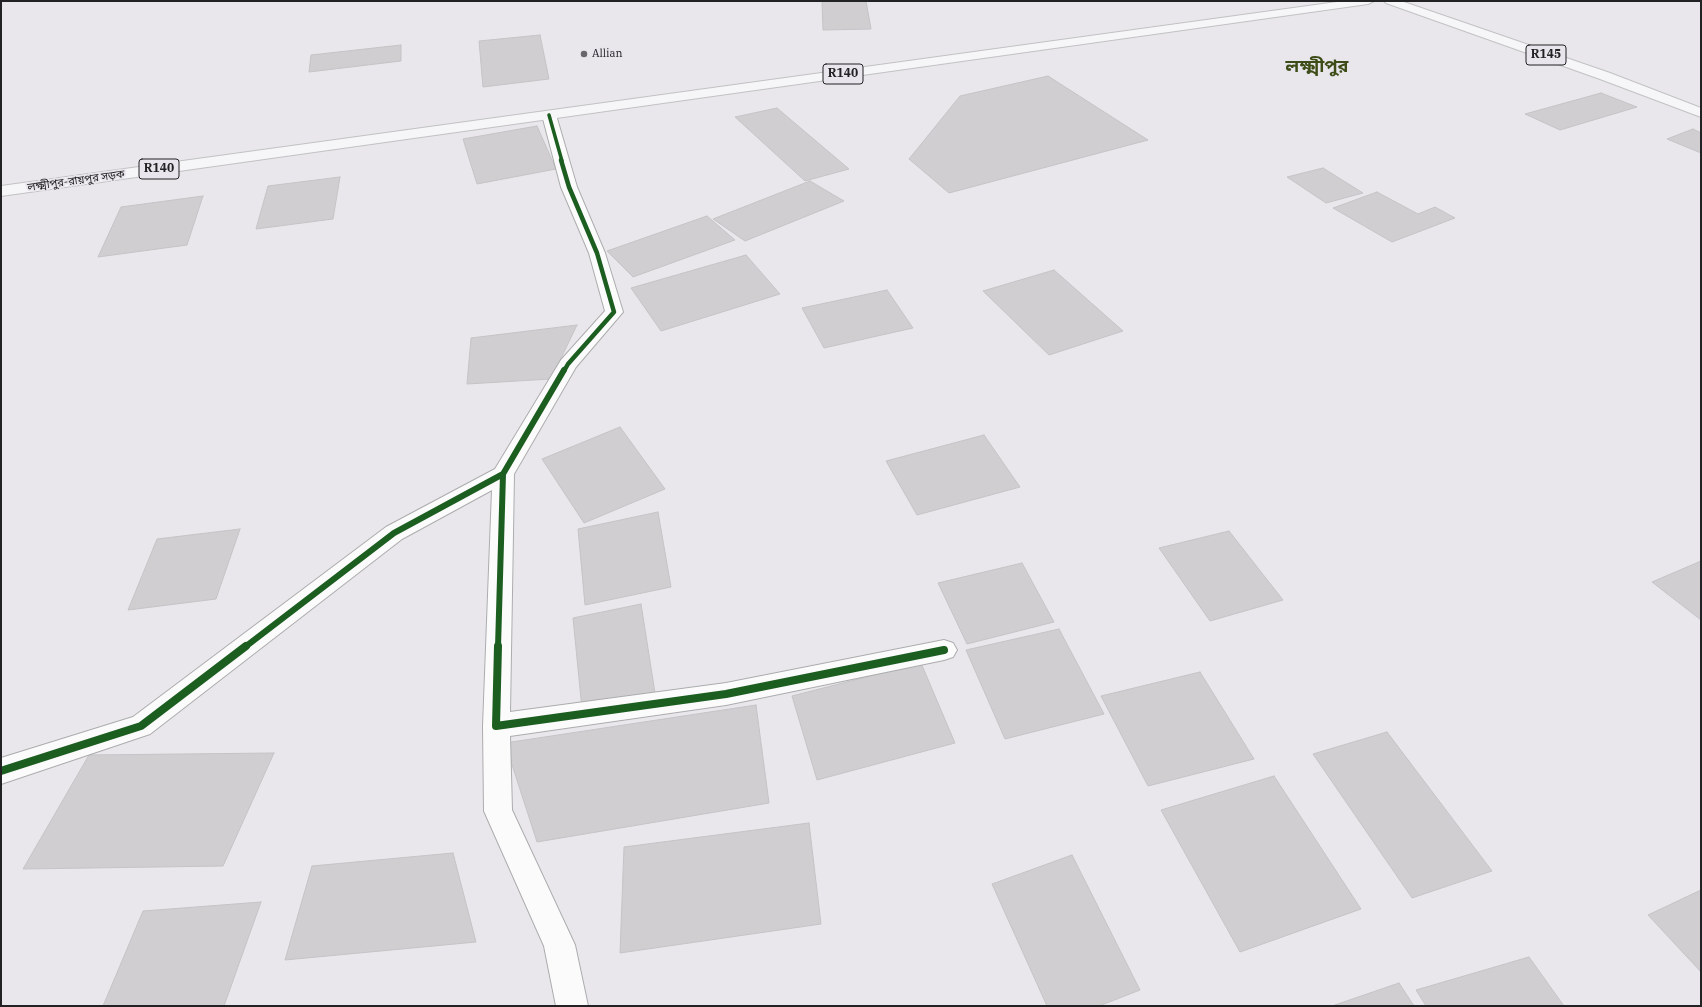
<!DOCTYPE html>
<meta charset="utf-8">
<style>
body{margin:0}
#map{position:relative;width:1702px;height:1007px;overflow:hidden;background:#e9e7eb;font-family:"IBM Plex Serif",serif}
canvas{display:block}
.frame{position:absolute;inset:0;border:2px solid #222123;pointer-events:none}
</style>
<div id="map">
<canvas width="1702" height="1007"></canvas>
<div class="frame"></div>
</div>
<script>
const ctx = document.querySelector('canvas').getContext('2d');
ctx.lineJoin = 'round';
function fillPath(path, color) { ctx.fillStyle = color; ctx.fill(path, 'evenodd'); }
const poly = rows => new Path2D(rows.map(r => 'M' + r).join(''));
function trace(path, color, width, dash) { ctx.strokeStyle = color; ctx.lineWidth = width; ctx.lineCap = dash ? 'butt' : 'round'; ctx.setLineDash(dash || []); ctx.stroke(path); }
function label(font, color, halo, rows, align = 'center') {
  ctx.font = font + ' "IBM Plex Serif","Noto Sans Bengali",serif'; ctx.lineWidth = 3.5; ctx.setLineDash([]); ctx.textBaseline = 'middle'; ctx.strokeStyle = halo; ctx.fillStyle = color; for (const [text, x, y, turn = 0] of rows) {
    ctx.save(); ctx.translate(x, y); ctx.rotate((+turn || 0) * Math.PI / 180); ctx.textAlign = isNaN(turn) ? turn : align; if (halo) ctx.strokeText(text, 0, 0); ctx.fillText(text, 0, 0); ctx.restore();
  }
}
const building = poly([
 [822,1,866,1,871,29,823,30,822,1],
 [540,35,549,79,483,87,479,41,540,35],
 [401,45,401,61,309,72,311,55,401,45],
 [1048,76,1148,140,949,193,909,159,960,96,1048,76],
 [1601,93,1637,107,1560,130,1525,114,1601,93],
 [777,108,849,169,805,181,735,117,777,108],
 [537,126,556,169,477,184,463,139,537,126],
 [1693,129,1701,133,1701,153,1667,139,1693,129],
 [1323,168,1363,193,1326,203,1287,177,1323,168],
 [340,177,333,219,256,229,268,186,340,177],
 [810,181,844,201,745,241,713,219,810,181],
 [1377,192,1418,214,1435,207,1455,218,1392,242,1333,208,1377,192],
 [203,196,187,245,98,257,121,207,203,196],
 [707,216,735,240,633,277,607,251,707,216],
 [746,255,780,294,661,331,631,288,746,255],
 [1054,270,1123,331,1049,355,983,291,1054,270],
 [887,290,913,328,824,348,802,308,887,290],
 [577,325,551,379,467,384,471,338,577,325],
 [620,427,665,489,584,523,542,459,620,427],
 [984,435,1020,487,917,515,886,461,984,435],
 [658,512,671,587,585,605,578,529,658,512],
 [240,529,216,599,128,610,157,539,240,529],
 [1229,531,1283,600,1210,621,1159,548,1229,531],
 [1701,561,1701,620,1652,582,1701,561],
 [1022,563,1054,622,967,644,938,583,1022,563],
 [641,604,655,693,582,709,573,618,641,604],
 [1059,629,1104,714,1005,739,966,650,1059,629],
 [921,663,955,743,817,780,792,696,921,663],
 [1200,672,1254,759,1148,786,1101,696,1200,672],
 [756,705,769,803,537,842,505,743,756,705],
 [1387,732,1492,871,1412,898,1313,754,1387,732],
 [274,753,223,866,23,869,89,755,274,753],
 [1274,776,1361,909,1240,952,1161,810,1274,776],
 [809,823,821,924,620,953,624,847,809,823],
 [453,853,476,942,285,960,312,866,453,853],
 [1072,855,1140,990,1099,1006,1047,1006,992,884,1072,855],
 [1701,890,1701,972,1648,915,1701,890],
 [261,902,224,1006,103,1006,143,911,261,902],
 [1529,957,1564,1006,1426,1006,1416,990,1529,957],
 [1399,983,1414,1006,1332,1006,1399,983]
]);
const minor = poly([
 [549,111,554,112,556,115,577,187,605,253,623,312,576,367,514,474,510,712,726,683,944,640,953,643,957,650,953,657,944,660,726,705,510,736,512,810,575,945,588,1006,556,1006,544,946,484,811,483,726,492,490,402,539,150,734,1,784,1,758,133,717,386,527,495,469,561,360,605,311,589,253,561,187,542,115,544,112,549,111]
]);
const major = poly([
 [1344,1,1374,1,1368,4,1,196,1,186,1344,1],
 [1384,1,1401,1,1610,73,1701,108,1701,117,1600,79,1386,3,1384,1]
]);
const cyclewayFar3 = poly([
 [549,115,562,161]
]);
const cyclewayFar2 = poly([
 [561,160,569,187,597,253,614,312,568,364,564,371]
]);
const cyclewayFar1 = poly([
 [245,647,394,533,503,474],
 [498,647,503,474,564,370]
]);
const cycleway = poly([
 [498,646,496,726,726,694,944,650],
 [1,771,141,726,246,646]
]);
const markers = [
 [584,54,4,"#686669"]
];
const farPoinames = [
 ["Allian",592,54]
];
const farStreetnames = [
 ["লক্ষ্মীপুর-রায়পুর সড়ক",76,181,-8]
];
const shields = [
 [1546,55,40],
 [843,74,40],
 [159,169,40]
];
const shieldNames = [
 ["R145",1546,55],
 ["R140",843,74],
 ["R140",159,169]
];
const farTownnames = [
 ["লক্ষ্মীপুর",1317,67]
];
fillPath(building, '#d0ced1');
trace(building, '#c4c3c5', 1);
trace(minor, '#acacae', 2);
trace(major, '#c2c1c3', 2);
fillPath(minor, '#fcfbfc');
fillPath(major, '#f6f5f8');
trace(cyclewayFar3, '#1b5e20', 3.5);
trace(cyclewayFar2, '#1b5e20', 4.5);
trace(cyclewayFar1, '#1b5e20', 6);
trace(cycleway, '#1b5e20', 8);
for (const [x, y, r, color] of markers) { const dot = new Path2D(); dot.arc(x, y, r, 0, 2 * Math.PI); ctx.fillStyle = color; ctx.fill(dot); trace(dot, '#e8e6ec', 1.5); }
label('11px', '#222123', '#e8e6ec', farPoinames, 'left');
label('11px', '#222123', '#e8e6ec', farStreetnames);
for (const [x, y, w] of shields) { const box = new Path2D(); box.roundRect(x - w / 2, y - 10, w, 20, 3); ctx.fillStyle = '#e8e6ec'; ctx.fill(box); trace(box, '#222123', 1); }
label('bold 12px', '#222123', null, shieldNames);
label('bold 18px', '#3e4d17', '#e8e6ec', farTownnames);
</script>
